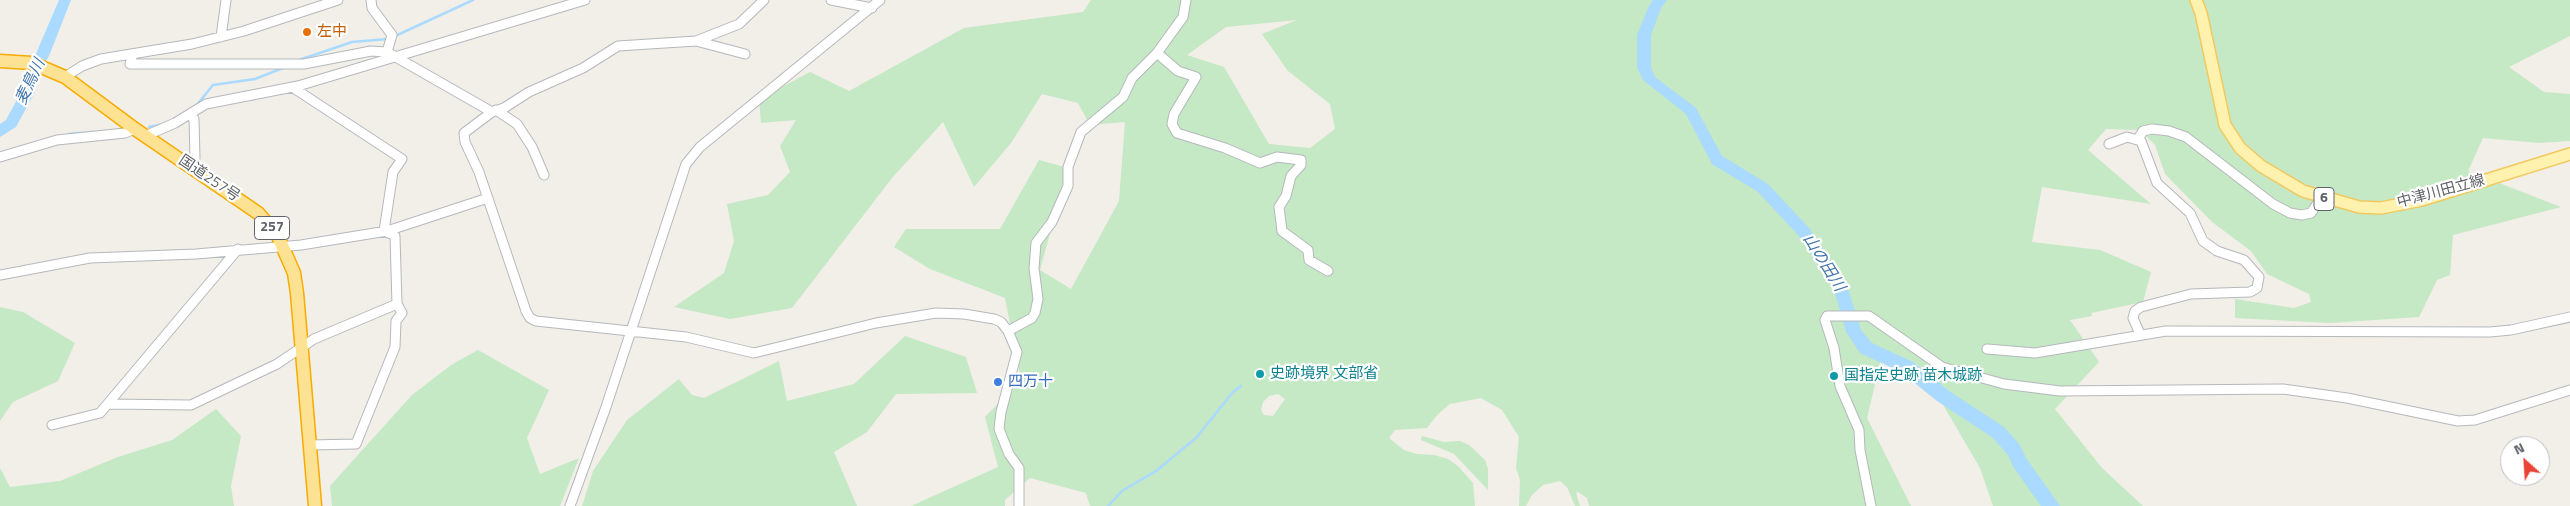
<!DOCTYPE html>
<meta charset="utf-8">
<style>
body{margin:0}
#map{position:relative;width:2570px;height:506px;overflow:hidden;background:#f1efe8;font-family:"Titillium Web",sans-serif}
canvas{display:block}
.north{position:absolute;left:2500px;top:436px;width:50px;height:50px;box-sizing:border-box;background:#fff;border:1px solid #bfc1c3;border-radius:50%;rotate:334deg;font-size:14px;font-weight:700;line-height:20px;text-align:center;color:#5f6368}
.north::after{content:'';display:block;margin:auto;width:18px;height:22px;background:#ea4335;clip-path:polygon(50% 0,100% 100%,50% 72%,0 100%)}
</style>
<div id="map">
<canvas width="2570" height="506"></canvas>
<div class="north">N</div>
</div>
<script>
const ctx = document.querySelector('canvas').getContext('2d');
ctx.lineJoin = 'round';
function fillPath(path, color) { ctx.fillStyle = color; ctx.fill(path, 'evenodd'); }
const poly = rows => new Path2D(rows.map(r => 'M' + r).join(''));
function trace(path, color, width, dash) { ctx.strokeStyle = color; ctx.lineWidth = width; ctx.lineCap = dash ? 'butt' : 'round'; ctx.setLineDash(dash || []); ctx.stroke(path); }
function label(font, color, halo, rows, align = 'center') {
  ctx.font = font + ' "Titillium Web","Noto Sans JP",sans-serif'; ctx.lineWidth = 4.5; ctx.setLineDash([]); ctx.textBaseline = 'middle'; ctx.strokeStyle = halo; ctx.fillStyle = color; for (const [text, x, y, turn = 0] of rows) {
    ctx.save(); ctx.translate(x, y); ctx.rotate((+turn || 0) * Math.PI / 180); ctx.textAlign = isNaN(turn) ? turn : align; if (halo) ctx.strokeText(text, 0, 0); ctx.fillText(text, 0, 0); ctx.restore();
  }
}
const green = poly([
 [1091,0,2570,0,2570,36,2509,67,2544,92,2570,94,2570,141,2539,143,2483,138,2468,171,2561,207,2453,235,2450,275,2437,280,2419,317,2330,323,2235,318,2235,299,2294,308,2311,302,2309,294,2267,274,2251,251,2212,222,2165,174,2155,145,2140,130,2106,129,2088,150,2151,204,2042,187,2032,242,2100,250,2151,272,2143,302,2091,313,2092,316,2070,320,2099,362,2055,409,2102,468,2143,506,1993,506,1980,468,1942,403,1882,355,1867,418,1911,506,1589,506,1587,498,1578,492,1576,493,1580,506,1575,506,1567,487,1560,481,1543,485,1532,495,1526,506,1519,506,1520,480,1516,468,1519,437,1502,410,1481,398,1450,404,1438,414,1427,428,1395,430,1389,438,1404,450,1417,454,1434,455,1448,459,1459,467,1473,483,1475,506,1090,506,1086,493,1030,478,1005,500,1005,506,911,506,998,467,985,417,1021,380,1005,298,930,269,894,247,906,229,1000,229,1039,160,1068,168,1040,270,1071,289,1119,201,1125,122,1090,125,1078,103,1042,94,1011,143,974,187,943,122,892,178,792,308,730,319,674,307,724,273,734,241,727,204,768,195,790,172,780,146,796,120,761,123,759,99,810,72,849,91,964,28,1083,12],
 [1297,20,1262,34,1288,71,1330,104,1335,129,1310,148,1269,144,1224,67,1187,55,1226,27],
 [1278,394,1285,399,1273,416,1264,415,1261,410,1263,402,1269,396],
 [0,307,23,312,75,343,58,381,13,402,0,421],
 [905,336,966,357,977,393,896,394,867,432,834,452,857,506,582,506,593,471,627,420,679,379,692,395,704,398,779,361,787,401,854,384],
 [478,350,549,390,527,438,540,474,579,458,560,506,332,506,330,486,412,395,451,365],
 [216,409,241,436,231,486,234,506,0,506,0,468,10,487,60,481,118,457,172,440],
 [1422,436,1444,442,1460,441,1469,445,1485,460,1488,469,1488,490,1454,454,1421,440]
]);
const stream = poly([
 [393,37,473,0],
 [299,60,352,42,388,39],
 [196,106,213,85,255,79,283,68],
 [149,127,163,124],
 [69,134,93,132],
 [1108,506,1122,491,1156,471,1196,438,1233,392,1241,386]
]);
const river = poly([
 [59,0,71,0,49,56,35,79,35,92,16,127,0,137,0,124,6,120,21,92,21,79,35,56,59,0],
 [1653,0,1667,0,1661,8,1651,35,1651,67,1655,77,1696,108,1722,156,1768,184,1809,228,1846,283,1861,330,1872,343,1913,362,1949,391,2004,427,2020,445,2026,458,2060,506,2041,506,2014,468,2008,455,1992,437,1937,401,1901,372,1860,353,1846,332,1834,289,1799,236,1758,192,1712,164,1686,114,1643,80,1637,67,1637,35,1649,6,1653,0]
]);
const minor = poly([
 [371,0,372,8,392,35,387,52,492,112],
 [764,0,739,24,696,41,618,46,583,68,529,92,504,108,492,112,464,133,465,142,479,172,526,311,530,318,536,321,686,337,754,353,876,323,936,313,964,314,994,319,1001,322,1008,331,1017,352,1001,412,999,429,1009,454,1019,468,1019,506],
 [831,0,872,8],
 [221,37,226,0],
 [696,41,745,54],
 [1157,53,1178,71,1196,77,1174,114,1172,124,1177,133,1225,148,1260,163,1277,157,1301,160,1301,165,1291,176,1286,196,1279,207,1282,231,1308,250,1309,260,1328,271],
 [133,54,130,64,304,64,371,51,387,52],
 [65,77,82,66,101,59,192,44,244,31,338,0],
 [496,110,517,124,532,147,544,175],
 [145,136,175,123,206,104,298,86,585,0],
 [2138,139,2143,131,2152,129,2169,131,2186,137,2273,204,2290,213,2302,215,2311,213,2321,198],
 [2109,144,2127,137,2141,141,2157,183,2190,213,2203,241,2217,251,2244,260,2259,277,2257,288,2250,292,2191,294,2141,307,2135,311,2133,318,2140,334],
 [0,157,57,140,125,133,135,129],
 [187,164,195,158,194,119,190,115],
 [0,275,90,258,196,254,301,245,387,231,488,198],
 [1008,331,1032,318,1035,313,1038,299,1034,268,1036,243,1052,222,1068,186,1068,167,1081,132,1123,97,1132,78,1157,53,1183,17,1186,0],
 [1987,349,2035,353,2166,331,2490,332,2511,330,2570,317],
 [109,404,191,405,277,364,314,339,397,304,395,236,384,231,393,172,402,159,292,87],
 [52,425,100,413,238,249],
 [310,445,356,444,395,347,396,321,402,313,397,304],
 [570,506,606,407,686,164,700,147,880,0],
 [1871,506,1860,450,1859,430,1840,386,1834,348,1825,320,1827,316,1869,316,1942,367,2004,384,2060,391,2283,389,2347,398,2458,421,2475,420,2570,390]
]);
const major = poly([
 [2196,0,2201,13,2225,125,2240,148,2261,166,2303,191,2359,207,2381,208,2422,200,2570,154]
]);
const highway = poly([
 [0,61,32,63,65,77,135,129,258,213,277,234,294,273,297,293,315,506]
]);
const markers = [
 [307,32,5,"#e8710a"],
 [1260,374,5,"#0f9aa8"],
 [1834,376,5,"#0f9aa8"],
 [998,382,5,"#3f7fe0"]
];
const shields = [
 [2324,199,20],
 [272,228,35]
];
const shieldNames = [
 ["6",2324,199],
 ["257",272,228]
];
const foodNames = [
 ["左中",317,32]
];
const streetNames = [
 ["国道257号",209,179,34],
 ["中津川田立線",2441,192,-15]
];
const cultureNames = [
 ["史跡境界 文部省",1270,374],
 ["国指定史跡 苗木城跡",1844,376]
];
const shopNames = [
 ["四万十",1008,382]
];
const waterNames = [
 ["麦鳥川",31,82,-65],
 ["山の田川",1823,263,58]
];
fillPath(green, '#c5e8c5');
trace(stream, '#aadaff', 2.5);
fillPath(river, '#aadaff');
trace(minor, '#b5b8bc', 11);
trace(major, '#f2c960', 14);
trace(highway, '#f9ab00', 15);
trace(minor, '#fff', 9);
trace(major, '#fff2af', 11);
trace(highway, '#fde293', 12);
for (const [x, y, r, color] of markers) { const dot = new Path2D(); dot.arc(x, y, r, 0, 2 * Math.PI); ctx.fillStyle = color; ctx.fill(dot); trace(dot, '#fff', 2); }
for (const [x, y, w] of shields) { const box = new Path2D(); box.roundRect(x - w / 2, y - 11.5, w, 23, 4); ctx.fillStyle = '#fff'; ctx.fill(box); trace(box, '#5f6368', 1); }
label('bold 14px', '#5f6368', null, shieldNames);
label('15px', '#c56008', '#fff', foodNames, 'left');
label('15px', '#5f6368', '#fff', streetNames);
label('15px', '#0d838f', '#fff', cultureNames, 'left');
label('15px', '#366cbe', '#fff', shopNames, 'left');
label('italic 16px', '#4174aa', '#fff', waterNames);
</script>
